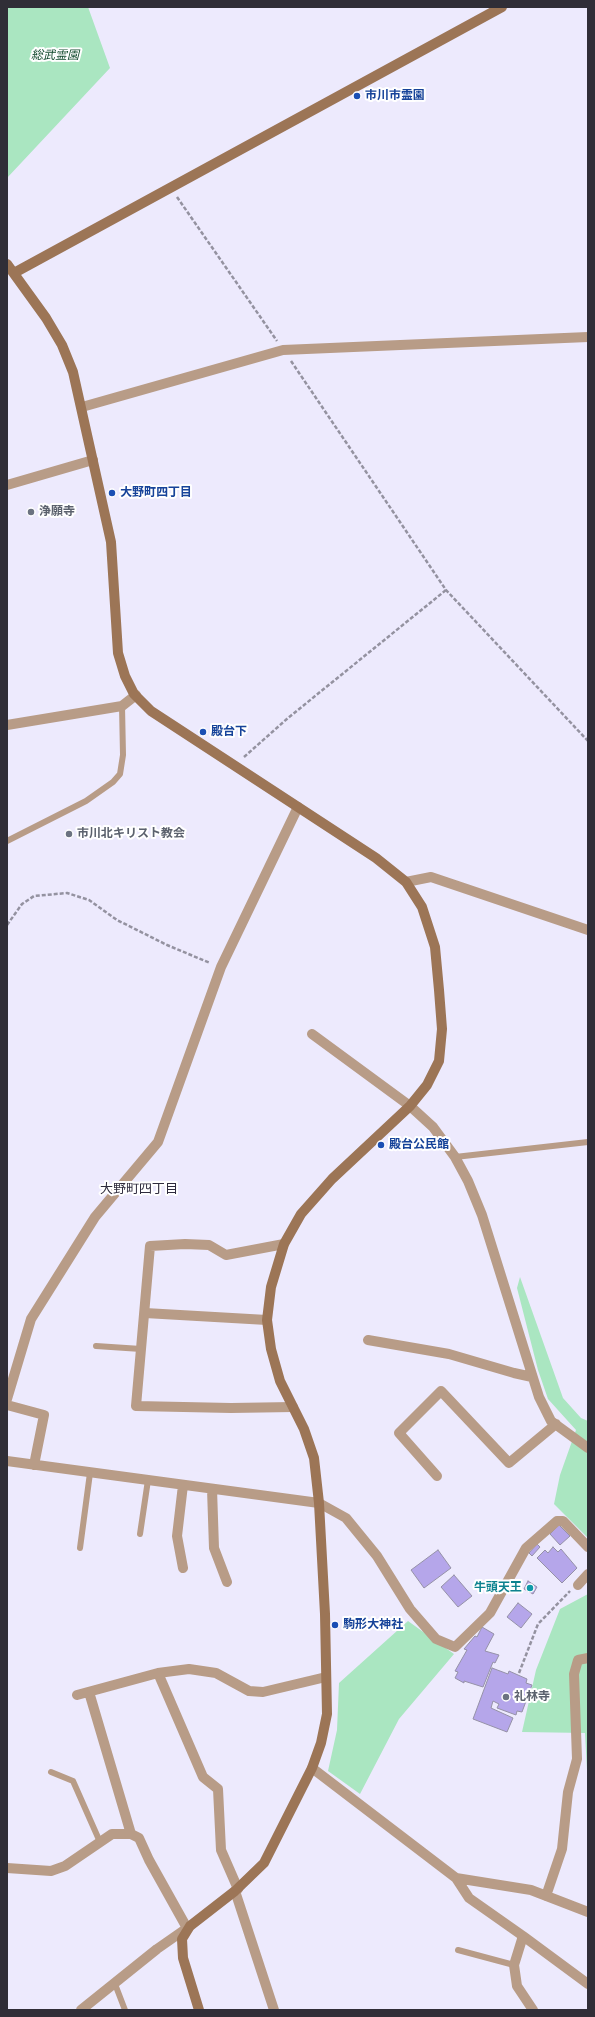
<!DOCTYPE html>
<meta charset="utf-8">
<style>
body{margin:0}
#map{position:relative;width:595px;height:2017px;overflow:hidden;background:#edeafd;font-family:Merriweather,serif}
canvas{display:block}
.frame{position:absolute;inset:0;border:8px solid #302e37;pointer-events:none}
</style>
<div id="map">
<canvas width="595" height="2017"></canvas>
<div class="frame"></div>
</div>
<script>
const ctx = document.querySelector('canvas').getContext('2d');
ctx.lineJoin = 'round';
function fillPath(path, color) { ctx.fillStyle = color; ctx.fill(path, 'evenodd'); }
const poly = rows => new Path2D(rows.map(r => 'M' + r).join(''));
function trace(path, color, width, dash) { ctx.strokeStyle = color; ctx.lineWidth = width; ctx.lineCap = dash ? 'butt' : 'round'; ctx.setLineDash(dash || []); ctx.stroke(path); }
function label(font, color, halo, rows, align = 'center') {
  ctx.font = font + ' Merriweather,"Noto Sans JP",serif'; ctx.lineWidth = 4; ctx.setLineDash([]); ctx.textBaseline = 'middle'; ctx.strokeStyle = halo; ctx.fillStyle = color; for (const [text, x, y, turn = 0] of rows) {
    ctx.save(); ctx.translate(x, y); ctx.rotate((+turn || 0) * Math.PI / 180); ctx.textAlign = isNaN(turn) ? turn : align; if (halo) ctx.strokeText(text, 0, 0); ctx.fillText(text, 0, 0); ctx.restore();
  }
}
const green = poly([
 [7,7,88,7,110,68,7,178],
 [520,1277,563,1398,581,1418,588,1421,588,1538,554,1504,560,1475,576,1430,548,1399,538,1370,517,1288],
 [588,1594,588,1770,587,1770,585,1733,522,1732,536,1670,560,1609],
 [408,1621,454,1654,399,1719,360,1794,328,1771,337,1730,339,1683]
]);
const building = poly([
 [559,1525,570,1536,560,1545,550,1534,559,1525],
 [537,1544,540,1547,532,1556,529,1553,537,1544],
 [553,1547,558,1552,561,1549,577,1568,562,1583,537,1558,545,1550,548,1553,553,1547],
 [438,1550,451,1568,424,1588,411,1570,438,1550],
 [454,1575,472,1596,458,1607,441,1587,454,1575],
 [528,1581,537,1587,533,1594,524,1589,528,1581],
 [518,1603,532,1614,521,1628,507,1617,518,1603],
 [482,1627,494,1634,485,1651,499,1655,495,1663,493,1662,483,1687,464,1681,464,1683,455,1678,458,1672,455,1671,467,1650,464,1649,475,1636,477,1637,482,1627],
 [492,1668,508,1674,509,1671,527,1679,526,1683,532,1685,522,1712,517,1711,516,1715,497,1708,499,1704,493,1701,491,1708,513,1718,507,1732,473,1719,492,1668]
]);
const path = poly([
 [177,197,277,341],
 [291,361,446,590,588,741],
 [244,757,288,718,446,590],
 [7,925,22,904,34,896,67,893,89,900,117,920,167,945,210,963],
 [519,1673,538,1624,570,1591]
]);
const lane = poly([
 [7,841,86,801,113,782,120,774,123,755,122,706],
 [455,1157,588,1142],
 [96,1346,141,1349],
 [140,1534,148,1480],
 [80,1548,90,1473],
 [51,1772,73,1781,100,1842],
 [458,1950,514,1965],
 [115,1984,125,2010]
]);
const street = poly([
 [82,407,283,350,588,337],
 [7,485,93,460],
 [7,725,122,706,136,695],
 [406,882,431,877,588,930],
 [312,1034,410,1106,433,1127,455,1157,468,1181,482,1215,539,1397,551,1421,588,1448],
 [284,1244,226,1255,209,1245,185,1244,150,1246,136,1406,231,1408,293,1407],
 [145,1313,267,1320],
 [368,1340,449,1354,514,1373,532,1377],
 [7,1399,31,1319,95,1217,158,1142,221,967,298,807],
 [7,1405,44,1415,34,1465],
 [7,1461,319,1503,346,1518,377,1556,410,1609,436,1639,455,1647,490,1613,526,1548,557,1521,563,1521,588,1547],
 [437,1476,399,1433,441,1391,509,1463,556,1424],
 [183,1485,177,1536,183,1568],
 [212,1489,214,1548,227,1582],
 [578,1585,588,1574],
 [158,1673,203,1777,218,1789,221,1850,238,1889],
 [89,1692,131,1834,139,1838,149,1860,187,1928],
 [77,1695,158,1673,189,1669,216,1673,249,1691,263,1692,326,1677],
 [312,1768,456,1878,531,1890,588,1912],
 [7,1868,51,1871,65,1866,112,1834,131,1834],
 [456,1878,469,1898,523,1936,514,1965,517,1986,533,2010],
 [235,1891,274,2010],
 [546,1896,562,1849,568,1792,577,1759,574,1674,578,1660,588,1658],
 [523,1936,588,1984],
 [81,2010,157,1949,190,1926]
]);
const secondary = poly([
 [7,264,46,318,62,345,73,372,111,542,118,653,125,676,134,694,151,711,376,858,406,882,422,907,435,947,439,990,442,1029,439,1061,427,1085,410,1106,332,1179,301,1214,284,1244,271,1287,267,1320,271,1349,280,1381,304,1429,314,1458,319,1503,325,1614,327,1714,321,1743,312,1768,264,1863,235,1891,190,1926,182,1939,183,1958,199,2010],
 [14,273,502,7]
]);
const markers = [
 [357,96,4,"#1a4fb4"],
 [112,493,4,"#1a4fb4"],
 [31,512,4,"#6b7280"],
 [203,732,4,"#1a4fb4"],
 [69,834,4,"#6b7280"],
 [381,1145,4,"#1a4fb4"],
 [530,1588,4,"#0f9aa8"],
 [335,1625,4,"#1a4fb4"],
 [506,1697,4,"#6b7280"]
];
const parkNames = [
 ["総武霊園",55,56]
];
const transitNames = [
 ["市川市霊園",365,96],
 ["大野町四丁目",120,493],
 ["殿台下",211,732],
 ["殿台公民館",389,1145],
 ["駒形大神社",343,1625]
];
const worshipNames = [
 ["浄願寺",39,512],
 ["市川北キリスト教会",77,834],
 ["礼林寺",514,1697]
];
const cultureNames = [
 ["牛頭天王",522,1588]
];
const neighbourhoodNames = [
 ["大野町四丁目",139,1189]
];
fillPath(green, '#aae6c1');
fillPath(building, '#b5a6ea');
trace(building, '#9591a7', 1);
trace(path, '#9492a0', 2.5, [4, 2]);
trace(lane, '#b89c87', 6);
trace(street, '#b89c87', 10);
trace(secondary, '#9c7556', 10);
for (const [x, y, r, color] of markers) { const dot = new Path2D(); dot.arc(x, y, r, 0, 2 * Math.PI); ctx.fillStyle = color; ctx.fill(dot); trace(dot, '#fff', 1.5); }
label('italic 12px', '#124a2d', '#fff', parkNames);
label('bold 12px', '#164399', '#fff', transitNames, 'left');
label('bold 12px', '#5b616d', '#fff', worshipNames, 'left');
label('bold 12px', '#0d838f', '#fff', cultureNames, 'right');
label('13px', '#2e2b3d', '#fff', neighbourhoodNames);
</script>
